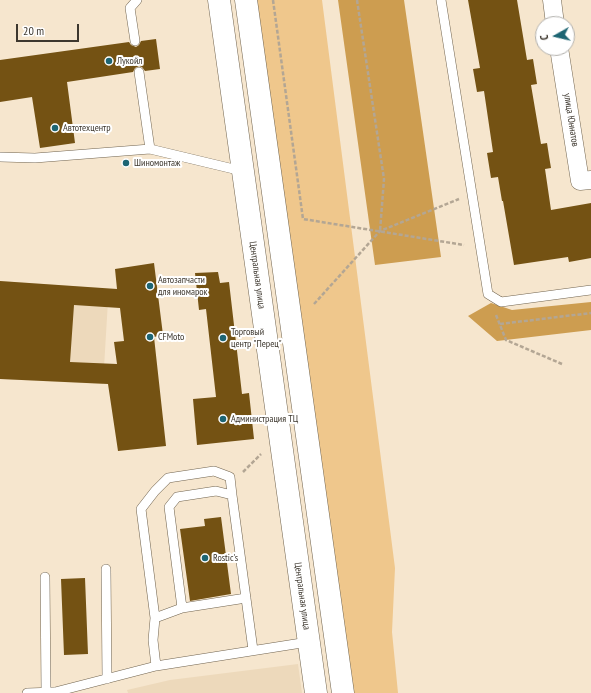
<!DOCTYPE html>
<meta charset="utf-8">
<style>
body{margin:0}
#map{position:relative;width:591px;height:693px;overflow:hidden;background:#f6e6ce;font-family:"PT Sans Narrow",sans-serif}
canvas{display:block}
.north{position:absolute;left:535px;top:16px;width:40px;height:40px;box-sizing:border-box;background:#fff;border:1px solid #b1afab;border-radius:50%;rotate:262deg;font-size:11px;font-weight:700;line-height:16px;text-align:center;color:#3d372e}
.north::after{content:'';display:block;margin:auto;width:14px;height:18px;background:#1d6573;clip-path:polygon(50% 0,100% 100%,50% 72%,0 100%)}
.scale{position:absolute;left:16px;top:24px;width:63px;height:18px;box-sizing:border-box;border:2px solid #3d372e;border-top:0;padding-left:5px;font-size:12px;line-height:14px;white-space:nowrap;color:#3d372e;-webkit-text-stroke:3px #fff;paint-order:stroke}
</style>
<div id="map">
<canvas width="591" height="693"></canvas>
<div class="north">С</div>
<div class="scale">20 m</div>
</div>
<script>
const ctx = document.querySelector('canvas').getContext('2d');
ctx.lineJoin = 'round';
function fillPath(path, color) { ctx.fillStyle = color; ctx.fill(path, 'evenodd'); }
const poly = rows => new Path2D(rows.map(r => 'M' + r).join(''));
function trace(path, color, width, dash) { ctx.strokeStyle = color; ctx.lineWidth = width; ctx.lineCap = dash ? 'butt' : 'round'; ctx.setLineDash(dash || []); ctx.stroke(path); }
function label(font, color, halo, rows, align = 'center') {
  ctx.font = font + ' "PT Sans Narrow",sans-serif'; ctx.lineWidth = 4; ctx.setLineDash([]); ctx.textBaseline = 'middle'; ctx.strokeStyle = halo; ctx.fillStyle = color; for (const [text, x, y, turn = 0] of rows) {
    ctx.save(); ctx.translate(x, y); ctx.rotate((+turn || 0) * Math.PI / 180); ctx.textAlign = isNaN(turn) ? turn : align; if (halo) ctx.strokeText(text, 0, 0); ctx.fillText(text, 0, 0); ctx.restore();
  }
}
const built = poly([
 [0,281,100,288,100,294,108,301,103,384,0,379],
 [298,664,302,693,128,693,127,690,170,680]
]);
const green = poly([
 [251,0,322,0,395,568,392,632,398,693,348,693]
]);
const forest = poly([
 [338,0,404,0,441,257,375,265],
 [591,302,591,330,497,341,468,316,491,303,512,310]
]);
const building = poly([
 [468,0,517,0,527,60,533,59,537,84,531,85,541,144,547,143,549,156,551,168,545,169,551,210,591,203,591,258,569,262,568,257,514,265,503,201,502,201,498,177,491,178,487,153,493,152,484,91,477,92,473,69,480,68],
 [156,39,160,69,145,71,142,67,139,66,135,68,133,72,67,82,75,143,40,148,32,97,0,102,0,60,129,42,131,45,136,47,139,45,141,41],
 [154,263,163,335,154,337,166,446,118,451,108,384,0,379,0,281,117,289,115,269],
 [74,305,120,308,124,341,114,342,117,364,70,362],
 [218,272,220,283,229,282,242,394,249,393,254,439,197,445,193,399,216,397,206,309,199,310,195,273],
 [221,517,231,594,190,601,180,529,205,526,204,519],
 [85,578,88,654,64,655,61,579]
]);
const path = poly([
 [273,0,303,219,464,245],
 [357,0,384,179,380,231],
 [314,304,380,231,459,199],
 [496,315,506,340,562,364],
 [500,324,591,313],
 [243,472,261,454]
]);
const service = poly([
 [441,0,488,294,501,302,591,290],
 [135,41,130,8,137,0],
 [139,72,150,149],
 [0,157,35,158,150,149,242,171],
 [106,569,107,679],
 [45,577,46,692],
 [182,608,246,598],
 [155,618,141,509,155,491,168,478,214,471,230,477,232,495],
 [156,666,153,640,155,618,182,608,169,507,177,497,216,491,232,495,253,650],
 [27,693,55,692,156,666,308,642]
]);
const minor = poly([
 [552,0,555,24],
 [559,48,580,181,591,180]
]);
const secondary = poly([
 [219,0,316,693],
 [246,0,343,693]
]);
const markers = [
 [109,61,4,"#1d6573"],
 [55,128,4,"#1d6573"],
 [126,163,4,"#1d6573"],
 [150,286,4,"#1d6573"],
 [150,337,4,"#1d6573"],
 [223,338,4,"#1d6573"],
 [223,419,4,"#1d6573"],
 [205,558,4,"#1d6573"]
];
const poiNames = [
 ["Лукойл",117,61],
 ["Автотехцентр",63,128],
 ["Шиномонтаж",134,163],
 ["Автозапчасти",158,280],
 ["для иномарок",158,292],
 ["Торговый",231,332],
 ["центр \"Перец\"",231,344],
 ["CFMoto",158,337],
 ["Администрация ТЦ",231,419],
 ["Rostic's",213,558]
];
const streetNames = [
 ["улица Юннатов",571,120,81],
 ["Центральная улица",257,275,82],
 ["Центральная улица",302,596,82]
];
fillPath(built, '#edd9bb');
fillPath(green, '#efc78c');
fillPath(forest, '#cd9d50');
fillPath(building, '#745213');
trace(service, '#71644f', 10);
trace(minor, '#71644f', 19);
trace(secondary, '#71644f', 23);
trace(path, '#b3a694', 2.5, [4, 2]);
trace(service, '#fff', 9);
trace(minor, '#fff', 18);
trace(secondary, '#fff', 22);
for (const [x, y, r, color] of markers) { const dot = new Path2D(); dot.arc(x, y, r, 0, 2 * Math.PI); ctx.fillStyle = color; ctx.fill(dot); trace(dot, '#fff', 1.5); }
label('10px', '#3d372e', '#fff', poiNames, 'left');
label('10px', '#3d372e', '#fff', streetNames);
</script>
